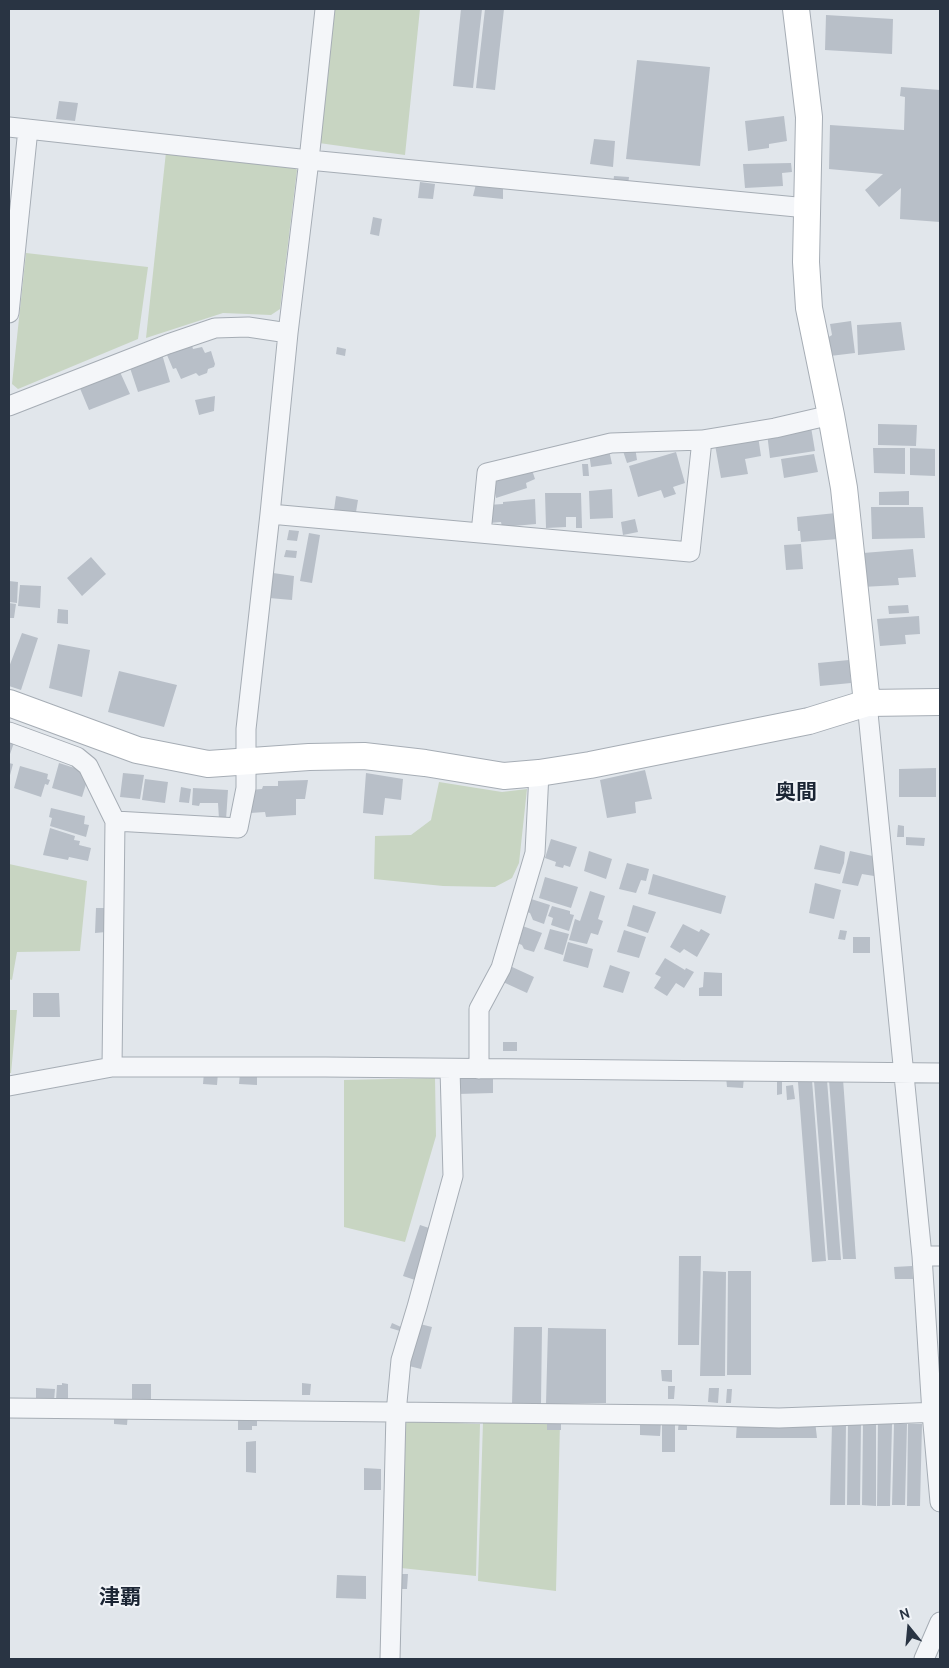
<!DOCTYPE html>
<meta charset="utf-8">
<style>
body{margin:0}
#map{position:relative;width:949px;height:1668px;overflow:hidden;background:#e1e6eb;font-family:Cabin,sans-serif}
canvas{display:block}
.frame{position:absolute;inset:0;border:10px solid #293443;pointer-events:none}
.north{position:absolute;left:884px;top:1603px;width:50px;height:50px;-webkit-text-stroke:4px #f1f4f8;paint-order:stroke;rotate:343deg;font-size:14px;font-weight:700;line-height:20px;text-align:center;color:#293443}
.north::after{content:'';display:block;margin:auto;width:18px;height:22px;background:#293443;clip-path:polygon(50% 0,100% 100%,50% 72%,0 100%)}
</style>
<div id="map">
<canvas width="949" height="1668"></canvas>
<div class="frame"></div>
<div class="north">N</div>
</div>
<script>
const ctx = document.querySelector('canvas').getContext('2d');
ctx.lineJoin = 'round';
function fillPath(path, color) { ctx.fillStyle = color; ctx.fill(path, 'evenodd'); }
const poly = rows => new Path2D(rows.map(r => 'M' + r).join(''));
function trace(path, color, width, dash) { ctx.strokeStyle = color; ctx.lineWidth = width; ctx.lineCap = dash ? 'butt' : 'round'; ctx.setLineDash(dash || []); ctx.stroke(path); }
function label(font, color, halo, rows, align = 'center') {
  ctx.font = font + ' Cabin,"Noto Sans JP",sans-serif'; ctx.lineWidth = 4; ctx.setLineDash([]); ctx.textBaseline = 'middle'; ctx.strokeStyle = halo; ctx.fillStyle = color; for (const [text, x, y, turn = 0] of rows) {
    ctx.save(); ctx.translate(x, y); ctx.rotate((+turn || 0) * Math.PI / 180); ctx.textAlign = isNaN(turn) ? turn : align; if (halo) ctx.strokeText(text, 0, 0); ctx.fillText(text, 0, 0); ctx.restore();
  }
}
const green = poly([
 [335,9,420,9,405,155,319,143],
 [166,152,290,165,297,170,280,309,271,315,223,313,146,338],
 [26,253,148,267,138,339,18,389,12,384],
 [439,782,502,792,527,789,519,863,512,878,495,887,443,886,374,879,375,836,411,835,431,820],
 [9,864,87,881,80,951,17,952,12,980,9,979],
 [9,1010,17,1010,11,1073,9,1073],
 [435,1078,436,1136,405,1242,344,1227,344,1080],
 [410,1421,480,1424,476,1576,401,1568,403,1425],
 [483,1422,560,1422,556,1591,478,1581]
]);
const building = poly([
 [461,9,482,9,473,88,453,86],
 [485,9,504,9,495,90,476,88],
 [826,15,893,19,892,54,825,50],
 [637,60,710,67,700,166,626,159],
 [901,87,940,90,940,222,900,219,901,188,879,207,865,190,883,174,829,169,830,125,904,130,905,97,900,96],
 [59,101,78,103,75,121,56,119],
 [784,116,787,141,769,144,769,148,748,151,745,121],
 [594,139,615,141,613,167,590,164],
 [791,163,792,172,782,173,783,186,745,188,743,164],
 [614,176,629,177,628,185,613,184],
 [420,182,435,184,433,199,418,198],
 [476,184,503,187,503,199,473,196],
 [373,217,382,219,379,236,370,234],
 [851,321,855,353,830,356,827,338,832,335,830,324],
 [901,322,905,350,858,355,857,325],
 [191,342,193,349,202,347,205,353,211,351,215,364,214,367,208,369,207,373,199,376,196,373,181,379,176,368,173,369,167,355,171,353,170,349],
 [337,347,346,349,345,356,336,354],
 [162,354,170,382,138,392,129,365],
 [120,372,130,394,89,410,79,386],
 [215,396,214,411,199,415,195,400],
 [878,424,917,425,916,446,878,445],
 [811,427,815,451,770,458,767,433],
 [758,436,761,456,745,459,748,474,721,478,715,445],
 [635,447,637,460,627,463,623,451],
 [873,448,905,448,905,474,874,473],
 [910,448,935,449,935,476,910,475],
 [609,450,612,464,591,467,589,453],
 [676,452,685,483,673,487,676,494,664,498,661,490,638,497,629,466],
 [814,454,818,472,784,478,781,459],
 [582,464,588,464,589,476,583,476],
 [531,467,535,479,526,483,527,488,496,498,492,478],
 [612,489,613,518,590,519,589,491],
 [909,491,909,505,879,505,879,492],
 [545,493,581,493,582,528,576,528,576,517,566,517,566,527,546,528],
 [336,496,358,500,356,512,334,510],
 [535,499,536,524,502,527,501,522,489,523,488,505,503,504,503,502],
 [871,507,923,507,925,538,872,539],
 [836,513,838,539,801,542,800,531,798,531,797,517],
 [635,519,638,532,623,535,621,522],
 [289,530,299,531,297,541,287,540],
 [309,533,320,535,312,583,300,581],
 [801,544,803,569,786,570,784,545],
 [913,549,916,577,898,578,899,585,862,587,863,553],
 [286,550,297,551,296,558,284,557],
 [91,557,106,574,82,596,67,578],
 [273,573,294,576,292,600,269,598],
 [9,581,18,582,17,603,9,602],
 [20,585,41,586,40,608,18,606],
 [9,603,16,604,14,618,9,618],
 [908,605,909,613,889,614,888,606],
 [58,609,68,610,68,624,57,623],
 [919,616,920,634,905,635,906,644,880,646,877,619],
 [22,633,38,638,21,690,9,686,10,672,9,667],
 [58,644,90,650,82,697,49,688],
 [849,660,851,683,820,686,818,663],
 [119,671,177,685,164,727,108,712],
 [9,735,16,737,9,757],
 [9,763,13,764,9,779],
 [59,763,81,770,81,774,86,776,84,780,87,781,82,797,52,788],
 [20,766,48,774,47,779,50,780,48,785,45,784,41,797,14,788],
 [936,768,936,797,899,797,899,769],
 [645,770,652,799,635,802,636,813,607,818,600,780],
 [123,773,144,775,140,799,120,797],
 [366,773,403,779,401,800,385,798,383,815,363,813],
 [145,779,168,782,165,803,142,800],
 [308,780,305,799,296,799,296,815,266,817,265,812,250,813,250,790,262,789,263,786,278,786,278,781],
 [181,787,191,789,189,803,179,802],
 [193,788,228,790,226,820,219,819,218,803,200,803,199,806,192,805],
 [51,808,85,816,84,824,89,825,86,837,50,826,52,818,49,817],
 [898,825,904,826,904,837,897,837],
 [50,828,75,836,74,840,80,841,79,845,91,848,88,861,69,857,68,860,43,855],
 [906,837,925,838,924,846,906,845],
 [551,839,577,847,570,867,564,865,563,868,555,866,556,862,545,858],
 [820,845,845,852,844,863,840,874,814,869],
 [589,851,612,859,606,879,584,871],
 [850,851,877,857,878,869,874,876,862,874,858,886,842,883],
 [627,863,649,869,646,881,641,880,636,893,619,889],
 [653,874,726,896,721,914,648,894],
 [545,877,578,887,571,908,539,898],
 [815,883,841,890,834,919,809,913],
 [590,891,605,896,598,919,603,921,598,935,591,933,587,944,569,940,575,919,580,921],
 [528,898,550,905,544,924,533,920,530,913,524,911],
 [633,905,656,912,648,933,627,926],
 [552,906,570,911,570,914,574,915,569,931,551,925,553,918,548,916],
 [96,908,106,908,106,932,95,933],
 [517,924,542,933,534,952,524,949,522,945,517,943],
 [683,924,699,932,701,929,710,934,697,957,684,949,680,953,670,947],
 [550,929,569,934,563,955,544,949],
 [624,930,646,937,639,958,617,952],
 [840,930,847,931,845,940,838,939],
 [853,937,870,937,870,953,853,953],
 [568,942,593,949,588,968,563,961],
 [665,958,685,970,686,968,694,972,684,988,676,983,667,996,654,988,661,977,655,974],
 [610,965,630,972,623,993,603,987],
 [510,966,534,977,527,993,503,982],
 [704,972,722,973,722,996,699,996,699,988,703,987],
 [33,993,59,993,60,1017,33,1017],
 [503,1042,517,1042,517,1051,503,1051],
 [204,1072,218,1072,217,1085,203,1084],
 [240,1073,257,1073,257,1085,239,1084],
 [463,1074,493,1074,493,1093,458,1094,459,1079],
 [726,1077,744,1077,743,1088,727,1087],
 [777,1078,782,1078,782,1094,777,1095],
 [843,1079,856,1259,843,1259,829,1080],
 [812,1080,826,1261,812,1262,798,1082],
 [827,1080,841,1260,828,1260,814,1081],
 [793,1085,795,1099,787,1100,786,1086],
 [420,1225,432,1229,415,1280,403,1276],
 [679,1256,701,1256,699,1345,678,1345],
 [912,1266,913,1279,895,1279,894,1267],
 [703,1271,726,1272,725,1376,700,1376],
 [728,1271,751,1271,751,1375,727,1375],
 [392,1323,401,1327,400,1331,390,1328],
 [420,1324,432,1327,421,1369,409,1366],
 [514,1327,542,1327,541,1404,512,1404],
 [548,1328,606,1329,606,1403,546,1404],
 [661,1370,672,1370,672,1382,662,1381],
 [62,1383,68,1384,68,1401,56,1400,57,1385,62,1385],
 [302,1383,311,1384,310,1395,302,1395],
 [132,1384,151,1384,151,1402,132,1402],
 [668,1386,675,1386,674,1399,668,1399],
 [36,1388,55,1389,54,1401,36,1400],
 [709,1388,719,1388,718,1403,708,1402],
 [727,1389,732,1389,731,1403,726,1403],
 [114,1413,128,1413,127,1425,114,1424],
 [238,1416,257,1417,257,1426,252,1426,252,1430,238,1430],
 [547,1419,561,1420,561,1430,547,1430],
 [662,1420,675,1420,675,1452,662,1452],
 [679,1420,687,1420,687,1430,678,1430],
 [640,1421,661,1422,660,1436,640,1435],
 [815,1421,817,1438,736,1438,737,1422],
 [832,1423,846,1423,845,1505,830,1505],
 [848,1423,861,1423,860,1505,847,1505],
 [878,1423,892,1424,890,1506,877,1506],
 [863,1424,876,1424,876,1506,862,1505],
 [894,1424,907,1424,905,1505,892,1505],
 [908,1424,922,1424,920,1506,907,1506],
 [256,1441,256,1473,246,1472,246,1442],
 [364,1468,381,1469,381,1490,364,1490],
 [398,1574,408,1574,407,1589,397,1589],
 [337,1575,366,1576,366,1599,336,1598]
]);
const street = poly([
 [9,127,309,160,807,208],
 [9,313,28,129],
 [9,406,168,344,215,328,248,327,288,333],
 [270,514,690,552,702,440,775,428,831,415],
 [481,533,487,473,611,443,702,440],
 [867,703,922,1256,932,1413,940,1502],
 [9,732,77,757,88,766,115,821,112,1067],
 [115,821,238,828,246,788,246,729,270,514,288,333,309,160,325,9],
 [479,1069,479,1009,501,968,535,853,539,773],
 [9,1086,112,1067,325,1067,940,1073],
 [922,1256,940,1256],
 [9,1408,677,1415,779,1418,940,1412],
 [390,1659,396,1413,401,1360,417,1307,453,1176,450,1069],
 [924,1659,940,1622]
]);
const secondary = poly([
 [796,9,809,117,806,262,809,308,831,415,844,488,867,703],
 [9,703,137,750,208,764,309,757,364,756,425,763,504,776,539,773,590,765,809,721,867,703,940,702]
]);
const quarterNames = [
 ["奥間",796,793],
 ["津覇",120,1598]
];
fillPath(green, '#c8d5c2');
fillPath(building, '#b8bfc8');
trace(street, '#a6adb5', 21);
trace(secondary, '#a6adb5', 28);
trace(street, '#f4f6f9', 19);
trace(secondary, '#fff', 26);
label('bold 21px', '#1b2534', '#f1f4f8', quarterNames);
</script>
